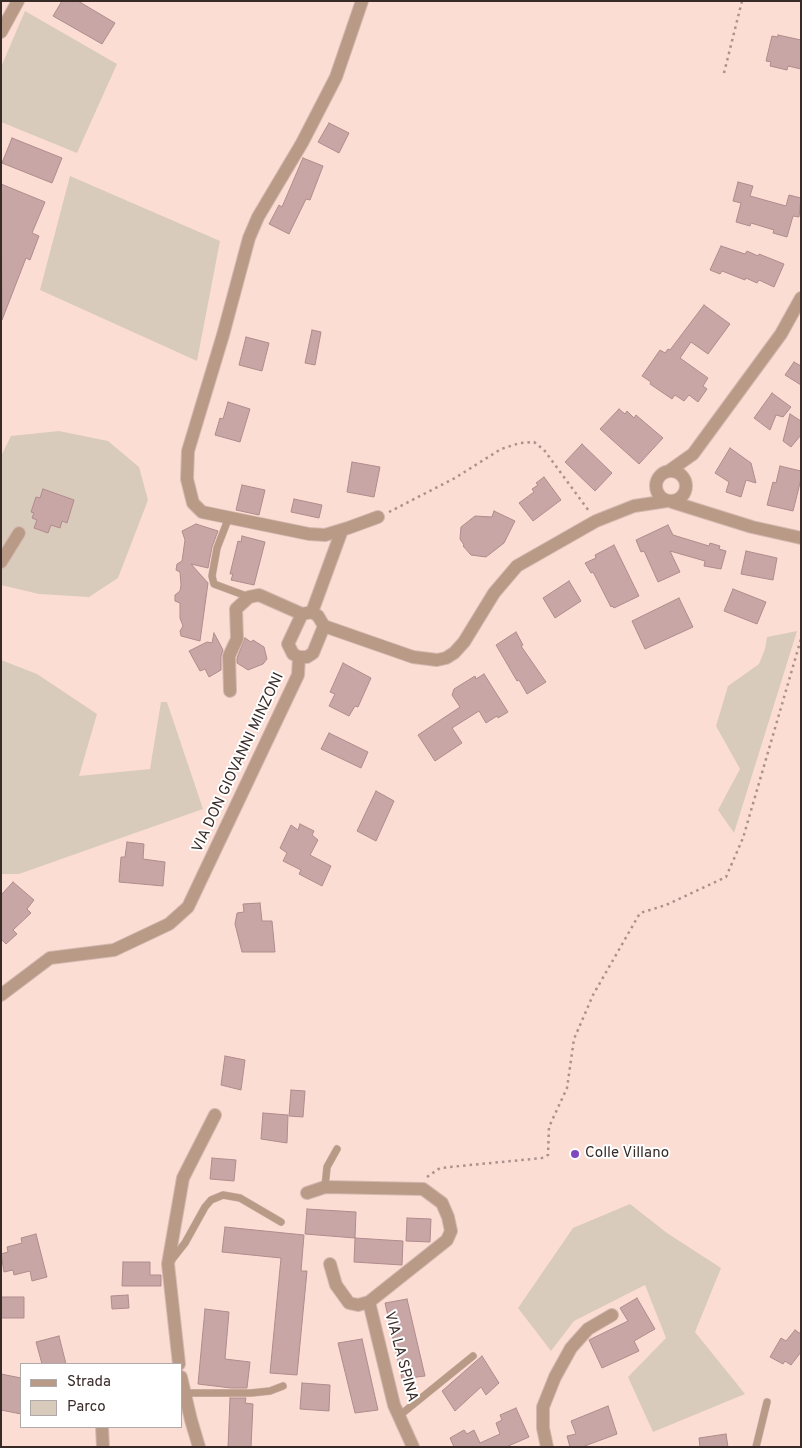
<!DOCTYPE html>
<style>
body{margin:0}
#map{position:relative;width:802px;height:1448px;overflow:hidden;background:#fcddd4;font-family:Overpass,sans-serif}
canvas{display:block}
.frame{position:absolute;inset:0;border:2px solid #382a26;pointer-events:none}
.legend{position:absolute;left:20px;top:1363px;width:162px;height:65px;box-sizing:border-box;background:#fff;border:1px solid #afaaa8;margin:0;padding:6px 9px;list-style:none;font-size:15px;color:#382a26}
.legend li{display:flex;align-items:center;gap:10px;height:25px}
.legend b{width:25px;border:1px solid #afaaa8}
</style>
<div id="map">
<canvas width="802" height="1448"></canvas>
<div class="frame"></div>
<ul class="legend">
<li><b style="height:6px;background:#b89a86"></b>Strada</li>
<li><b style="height:14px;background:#d8cbbb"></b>Parco</li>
</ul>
</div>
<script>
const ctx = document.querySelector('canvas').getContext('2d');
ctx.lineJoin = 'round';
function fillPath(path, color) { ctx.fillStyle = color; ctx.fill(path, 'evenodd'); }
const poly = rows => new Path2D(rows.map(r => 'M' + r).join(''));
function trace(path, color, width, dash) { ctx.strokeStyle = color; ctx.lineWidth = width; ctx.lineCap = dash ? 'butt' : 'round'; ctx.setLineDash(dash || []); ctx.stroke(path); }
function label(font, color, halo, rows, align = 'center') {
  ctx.font = font + ' Overpass,sans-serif'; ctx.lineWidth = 4; ctx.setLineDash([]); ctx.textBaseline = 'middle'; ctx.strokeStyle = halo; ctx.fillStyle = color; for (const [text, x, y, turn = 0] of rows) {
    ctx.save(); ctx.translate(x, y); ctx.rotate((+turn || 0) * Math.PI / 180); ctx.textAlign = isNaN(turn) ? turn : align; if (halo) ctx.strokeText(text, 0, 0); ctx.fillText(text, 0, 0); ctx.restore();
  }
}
const green = poly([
 [25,11,117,64,77,153,1,122,1,67],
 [70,176,220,241,197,361,40,290],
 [59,431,108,441,139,467,148,500,118,578,89,597,39,594,1,585,1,456,11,436],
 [797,631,783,676,734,833,718,810,740,769,716,726,728,686,759,664,765,649,767,637],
 [1,660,37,674,97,714,79,776,150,769,161,702,167,702,203,809,19,874,1,874],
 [630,1204,667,1233,721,1268,695,1332,745,1394,653,1432,628,1377,666,1338,645,1285,574,1321,551,1351,518,1308,573,1228]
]);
const building = poly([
 [62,1,78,1,115,23,102,44,53,16,62,1],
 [778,35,801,40,801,69,788,66,787,70,770,66,771,62,766,61,772,36,778,37,778,35],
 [329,123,349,133,339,153,318,142,329,123],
 [12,138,62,158,52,183,2,163,12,138],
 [303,158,323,166,310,200,306,199,289,234,269,224,279,205,282,207,303,158],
 [738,182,753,186,750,196,786,206,789,195,801,198,799,217,793,216,787,237,773,233,774,230,751,223,750,226,736,222,741,203,733,201,738,182],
 [1,184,45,202,32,233,39,236,30,260,26,258,2,320,1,184],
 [721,246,745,254,747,251,758,256,759,254,784,264,774,287,759,280,757,283,746,278,745,280,722,271,720,274,710,270,721,246],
 [704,305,730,324,708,354,691,342,680,358,708,378,703,386,707,389,698,402,689,395,684,401,675,395,672,399,650,384,651,382,642,376,660,350,665,353,668,349,670,350,704,305],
 [312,330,321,332,315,365,305,363,312,330],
 [246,337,269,343,262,371,239,365,246,337],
 [794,362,801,366,801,385,785,375,794,362],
 [772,393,791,407,783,417,776,415,770,430,754,418,772,393],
 [228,402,250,409,240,442,215,435,220,418,223,419,228,402],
 [619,409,625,414,627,411,634,418,636,415,663,438,639,464,600,429,619,409],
 [790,414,801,421,801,435,791,447,783,441,790,414],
 [582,444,612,473,595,491,565,462,582,444],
 [730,448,751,463,756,483,746,480,741,497,726,492,729,482,715,473,730,448],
 [352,462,380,467,374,497,347,492,352,462],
 [780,466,801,471,801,479,793,511,767,505,773,482,776,483,780,466],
 [544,477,561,500,533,521,519,503,534,492,532,489,538,485,536,483,544,477],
 [242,485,265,490,259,515,236,510,242,485],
 [43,489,74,500,67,523,62,521,60,528,51,525,48,533,34,528,37,520,32,518,34,513,31,512,36,497,40,498,43,489],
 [294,499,322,505,319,518,291,512,294,499],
 [494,511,515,521,504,543,486,557,471,555,463,546,464,545,460,539,461,527,475,516,492,517,494,511],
 [196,524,218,531,212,547,208,568,191,564,208,583,200,641,181,636,180,631,183,626,180,618,180,603,175,601,175,595,180,591,181,585,180,572,176,570,177,564,182,561,185,540,182,531,196,524],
 [668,525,673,535,709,546,710,543,720,546,719,549,726,551,721,569,704,566,705,561,670,551,680,572,658,582,644,551,641,552,636,540,668,525],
 [242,536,265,542,254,585,231,580,233,574,230,574,238,541,241,542,242,536],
 [614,545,639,596,614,608,612,606,611,607,593,572,591,573,585,563,596,558,595,555,614,545],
 [746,551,777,558,773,580,741,574,746,551],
 [569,581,581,601,555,618,543,598,569,581],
 [733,589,766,602,757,624,724,611,733,589],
 [679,598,693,627,645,649,632,621,679,598],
 [516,632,523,645,521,646,546,682,527,694,519,680,517,681,496,645,516,632],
 [214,633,223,650,221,656,221,670,209,677,205,669,200,671,189,651,207,642,212,643,214,633],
 [245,638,251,642,253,640,264,647,267,659,263,664,248,670,237,663,237,658,245,638],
 [343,663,371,678,358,707,355,706,349,716,329,706,335,694,330,692,343,663],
 [484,674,508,712,498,718,497,716,486,723,479,711,452,728,462,743,435,761,418,735,460,707,452,695,454,689,475,676,476,679,484,674],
 [329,733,368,752,361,768,321,749,329,733],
 [376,791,394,801,376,841,357,831,376,791],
 [300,824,314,831,312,835,318,840,310,855,331,866,322,886,299,874,301,870,283,861,287,853,280,848,291,825,298,830,300,824],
 [127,842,144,844,143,859,165,862,163,886,119,882,121,857,125,857,127,842],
 [13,882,34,900,27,909,31,913,13,930,17,934,6,944,1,939,1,895,13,882],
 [260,903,262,921,272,921,275,952,242,952,235,924,237,913,244,912,243,904,260,903],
 [225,1056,245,1060,241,1090,221,1085,225,1056],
 [291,1090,305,1091,303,1117,289,1116,291,1090],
 [263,1113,288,1115,287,1143,261,1139,263,1113],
 [212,1158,236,1160,234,1181,210,1179,212,1158],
 [307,1209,356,1212,355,1238,305,1234,307,1209],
 [407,1218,431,1219,430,1242,406,1241,407,1218],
 [225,1227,304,1235,301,1271,307,1271,297,1375,270,1373,281,1258,222,1252,225,1227],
 [36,1234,47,1277,32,1281,30,1271,14,1275,13,1270,4,1272,1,1254,8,1252,7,1247,22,1243,21,1238,36,1234],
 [355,1238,403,1241,402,1265,354,1262,355,1238],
 [123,1262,150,1262,150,1275,161,1275,161,1286,122,1286,123,1262],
 [128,1295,129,1308,112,1309,111,1296,128,1295],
 [1,1297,24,1297,24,1318,1,1318,1,1297],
 [637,1298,655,1329,634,1341,639,1351,602,1368,589,1340,628,1321,620,1308,637,1298],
 [407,1299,425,1376,402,1379,385,1303,407,1299],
 [205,1309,229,1312,225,1359,250,1362,247,1388,231,1388,198,1384,205,1309],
 [795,1330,801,1334,801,1352,791,1365,785,1361,783,1364,770,1357,781,1338,786,1341,795,1330],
 [59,1336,66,1364,42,1364,36,1342,59,1336],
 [362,1339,378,1410,355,1413,338,1343,362,1339],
 [482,1356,499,1383,486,1395,481,1387,455,1411,442,1391,482,1356],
 [1,1374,21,1378,21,1414,1,1410,1,1374],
 [302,1383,330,1385,329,1411,300,1409,302,1383],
 [230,1398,246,1398,245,1403,253,1404,251,1447,228,1447,230,1398],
 [608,1406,617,1434,582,1447,570,1447,567,1436,576,1434,571,1421,608,1406],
 [516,1408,529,1437,506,1447,454,1447,450,1438,464,1430,467,1434,474,1430,480,1443,500,1434,496,1423,502,1420,500,1415,516,1408],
 [726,1434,728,1447,700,1447,699,1438,726,1434]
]);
const path = poly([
 [724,73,742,1],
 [389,512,455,478,501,449,520,443,534,442,544,450,589,511],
 [427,1177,440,1168,542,1158,548,1155,549,1127,567,1088,574,1039,593,995,640,913,666,905,726,877,743,838,801,639]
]);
const service = poly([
 [229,517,217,548,212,576,214,584,249,597],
 [325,1187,327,1167,337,1149],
 [170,1262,185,1243,205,1207,211,1200,223,1195,240,1198,281,1222],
 [185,1393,251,1393,270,1391,283,1386],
 [399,1416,473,1356],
 [756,1447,767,1402]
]);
const minor = poly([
 [362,1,336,77,302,143,258,217,249,238,223,335,188,451,187,479,193,503,202,512,309,534,325,535,348,528,378,517],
 [1,32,18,1],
 '656 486a15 15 0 1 1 30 0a15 15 0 1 1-30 0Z',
 [669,471,693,454,781,334,801,298],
 [672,502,752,527,801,538],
 [1,562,19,533],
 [312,612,342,530],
 [324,626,413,657,437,660,446,658,454,653,464,642,494,593,517,566,596,521,634,506,667,501],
 [299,657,293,654,288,644,302,614],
 [299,657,307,657,313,653,324,626],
 [230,691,229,656,237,639,236,609,249,597,259,595,302,614,312,612,318,616,324,626],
 [1,995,50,958,114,950,169,924,188,907,298,675,299,657],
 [307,1193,325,1187,423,1189,442,1203,448,1217,451,1231,447,1240,369,1302,358,1305,349,1303,336,1285,330,1264],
 [369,1302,394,1405,413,1447],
 [179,1364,168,1264,183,1178,215,1115],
 [181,1377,191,1420,199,1447],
 [102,1427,103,1447],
 [547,1447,543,1428,543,1407,555,1377,571,1348,588,1329,612,1315]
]);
const markers = [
 [575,1154,5,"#8048bf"]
];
const streetNames = [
 ["VIA DON GIOVANNI MINZONI",239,763,-65],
 ["VIA LA SPINA",400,1357,75]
];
const poiNames = [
 ["Colle Villano",585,1154]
];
fillPath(green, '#d8cbbb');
fillPath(building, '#c8a6a6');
trace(building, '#b18b8c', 1);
trace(service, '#d5b9b1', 8);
trace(minor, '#d5b9b1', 14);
trace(path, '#aa928b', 2.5, [2.5, 4]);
trace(service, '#b89a86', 7);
trace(minor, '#b89a86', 12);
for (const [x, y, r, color] of markers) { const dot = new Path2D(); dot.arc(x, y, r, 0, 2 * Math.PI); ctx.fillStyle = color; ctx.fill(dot); trace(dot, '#fff', 2); }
label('15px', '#382a26', '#fff', streetNames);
label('15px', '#382a26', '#fff', poiNames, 'left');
</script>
